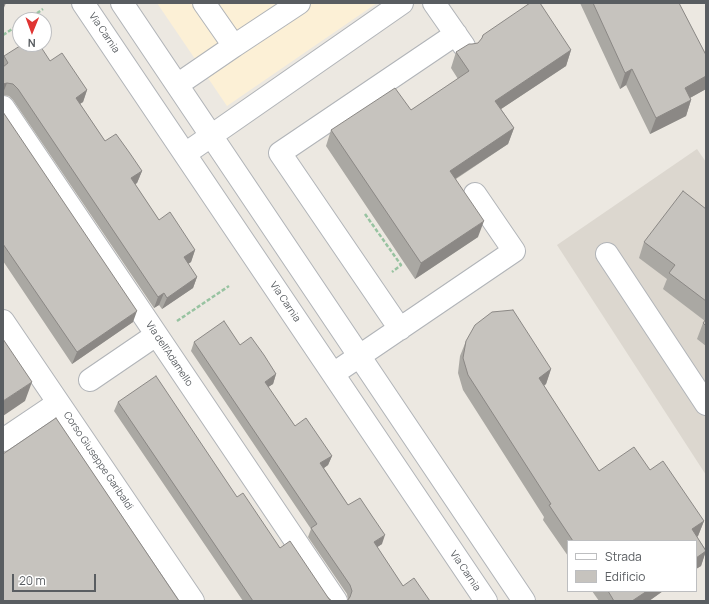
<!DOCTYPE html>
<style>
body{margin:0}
#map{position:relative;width:709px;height:604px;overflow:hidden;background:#ece8e1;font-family:Manrope,sans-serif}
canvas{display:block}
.frame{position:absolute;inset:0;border:4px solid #595d61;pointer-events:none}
.legend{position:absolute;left:567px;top:540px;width:130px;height:52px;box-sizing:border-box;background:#fff;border:1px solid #bdbec0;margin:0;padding:5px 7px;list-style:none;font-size:12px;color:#595d61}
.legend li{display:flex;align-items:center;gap:8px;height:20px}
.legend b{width:20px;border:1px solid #bdbec0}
.north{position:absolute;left:12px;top:12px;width:40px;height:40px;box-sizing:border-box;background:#fff;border:1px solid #bdbec0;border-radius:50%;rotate:181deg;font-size:11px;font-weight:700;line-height:16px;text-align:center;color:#595d61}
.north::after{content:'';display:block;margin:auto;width:14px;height:18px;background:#e03432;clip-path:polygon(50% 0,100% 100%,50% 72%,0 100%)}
.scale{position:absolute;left:12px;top:574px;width:84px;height:18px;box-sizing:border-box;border:2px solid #595d61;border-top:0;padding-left:5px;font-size:12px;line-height:14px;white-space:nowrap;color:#595d61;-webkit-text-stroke:3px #fff;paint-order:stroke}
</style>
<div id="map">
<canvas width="709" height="604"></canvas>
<div class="frame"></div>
<ul class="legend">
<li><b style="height:5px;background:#fff"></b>Strada</li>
<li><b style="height:11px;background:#c6c3be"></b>Edificio</li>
</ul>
<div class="north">N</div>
<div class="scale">20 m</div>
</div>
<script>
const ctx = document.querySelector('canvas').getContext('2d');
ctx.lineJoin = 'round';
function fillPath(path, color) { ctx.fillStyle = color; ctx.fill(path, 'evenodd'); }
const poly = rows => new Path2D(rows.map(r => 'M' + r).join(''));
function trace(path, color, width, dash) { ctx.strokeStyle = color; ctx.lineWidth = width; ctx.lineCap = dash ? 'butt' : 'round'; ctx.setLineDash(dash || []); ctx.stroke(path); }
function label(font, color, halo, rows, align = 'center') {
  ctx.font = font + ' Manrope,sans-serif'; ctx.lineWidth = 3; ctx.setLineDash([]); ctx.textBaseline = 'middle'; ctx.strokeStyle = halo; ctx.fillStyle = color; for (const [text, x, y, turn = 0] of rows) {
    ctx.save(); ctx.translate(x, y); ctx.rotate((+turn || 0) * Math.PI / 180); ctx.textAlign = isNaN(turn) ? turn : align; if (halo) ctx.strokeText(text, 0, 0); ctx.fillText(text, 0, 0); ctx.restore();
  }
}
const commercial = poly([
 [157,3,377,3,227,106]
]);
const education = poly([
 [697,149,706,162,706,475,557,245]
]);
const path = poly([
 [27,20,43,9],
 [3,35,20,24],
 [365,214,401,265,392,272],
 [177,321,229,286]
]);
const minor = poly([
 [83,3,486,601],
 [122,3,524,601],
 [434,3,464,46],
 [234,46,299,3],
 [177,85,234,46,204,3],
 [3,107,336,601],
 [185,154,402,3],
 [607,254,706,404],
 [3,321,193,601],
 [400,329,280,153,456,34],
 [333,374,514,251,475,194],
 [90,380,156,335],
 [3,440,58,403]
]);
const wall = poly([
 [580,3,679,3,706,55,706,89,690,98,691,100,686,116,650,134,626,85,620,89],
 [571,50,566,66,501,109,514,128,508,144,456,179,478,237,415,279,326,146,331,130,411,110,458,79,451,68,456,52],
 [4,56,50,61,87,90,83,102,80,104,105,141,142,171,137,183,135,184,159,220,195,250,191,262,188,264,197,277,193,288,162,309,159,305,154,308,13,100,9,96,3,95,3,58],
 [3,112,133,322,72,364,3,261],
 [706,209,706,346,697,339,703,323,705,321,663,289,667,279,639,258,644,242],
 [466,341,551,369,546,384,544,386,599,471,650,470,704,521,698,536,697,537,706,550,701,566,696,569,696,541,568,541,568,556,543,520,544,517,463,390,458,373,460,356],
 [194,342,276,374,273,384,268,387,295,426,332,456,328,465,324,468,348,505,382,544,377,547,403,586,430,601,348,600,347,594,308,537,311,529,191,351],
 [118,402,237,497,280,548,332,601,243,601,114,411],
 [592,591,663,591,649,601,599,601]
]);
const shadedWall = poly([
 [3,3,6,3,3,10],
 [571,50,566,66,489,117,495,101],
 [632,69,626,85,620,89,625,73],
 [706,76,706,89,679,104,685,88],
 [7,83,3,93,3,84],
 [87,90,83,102,71,109,76,98],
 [691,100,686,116,650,134,656,118],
 [514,128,508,144,444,186,450,171],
 [142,171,137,183,126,190,131,178],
 [484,221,478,237,415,279,421,263],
 [195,250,191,262,180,269,184,257],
 [197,277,193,288,162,309,167,298],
 [164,293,159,305,154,308,158,297],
 [137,311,133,322,72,364,77,352],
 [551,369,546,384,533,392,539,378],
 [276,374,273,384,262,391,265,382],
 [32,382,25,401,3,416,3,401],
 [332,456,328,465,317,473,320,463],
 [704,521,698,536,691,541,692,529],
 [385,535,382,544,370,552,374,542],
 [706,551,701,566,696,569,696,558],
 [647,591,663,591,649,601,632,601]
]);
const building = poly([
 [530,3,540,3,571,50,495,101,514,128,450,171,484,221,421,263,331,130,395,88,411,110,469,71,456,52,469,44,472,44,478,43,482,38,483,35,530,3],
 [593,3,679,3,706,55,706,76,685,88,691,100,656,118,632,69,625,73,593,3],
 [23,44,39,44,50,61,62,53,87,90,76,98,105,141,116,134,129,152,142,171,131,178,159,220,170,212,195,250,184,257,197,277,167,298,164,293,158,297,18,89,13,84,7,83,3,84,3,67,8,63,4,56,23,44],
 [3,112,137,311,77,352,3,244,3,112],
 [683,191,706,209,706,301,669,273,675,265,644,242,683,191],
 [513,310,551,369,539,378,599,471,634,447,650,470,663,461,704,521,692,529,706,551,696,558,696,541,573,541,549,505,551,504,468,375,463,358,466,341,475,325,492,312,513,310],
 [706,319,706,326,703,323,706,319],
 [224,321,240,345,251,337,264,355,276,374,265,382,295,426,306,418,332,456,320,463,348,505,360,498,372,516,385,535,374,542,403,586,414,578,430,601,347,601,350,597,352,591,350,585,311,528,317,524,194,342,224,321],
 [3,339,32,382,3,401,3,339],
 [156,376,237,497,243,493,280,548,290,541,329,599,332,601,253,601,118,402,156,376],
 [56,418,179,601,3,601,3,454,56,418],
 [608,591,647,591,632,601,614,601,608,591]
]);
const streetNames = [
 ["Via Carnia",104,33,56],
 ["Via Carnia",285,302,56],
 ["Via dell'Adamello",169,354,56],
 ["Corso Giuseppe Garibaldi",98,461,56],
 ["Via Carnia",465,571,56]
];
fillPath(commercial, '#fcf0d6');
fillPath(education, '#dcd7cf');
trace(minor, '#b1b4b8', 24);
trace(path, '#98c3a1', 2.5, [4, 2]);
trace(minor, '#fff', 22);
fillPath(wall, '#aaa8a3');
fillPath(shadedWall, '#8b8885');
fillPath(building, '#c6c3be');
trace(building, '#8b8885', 1);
label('10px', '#595d61', '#fff', streetNames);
</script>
